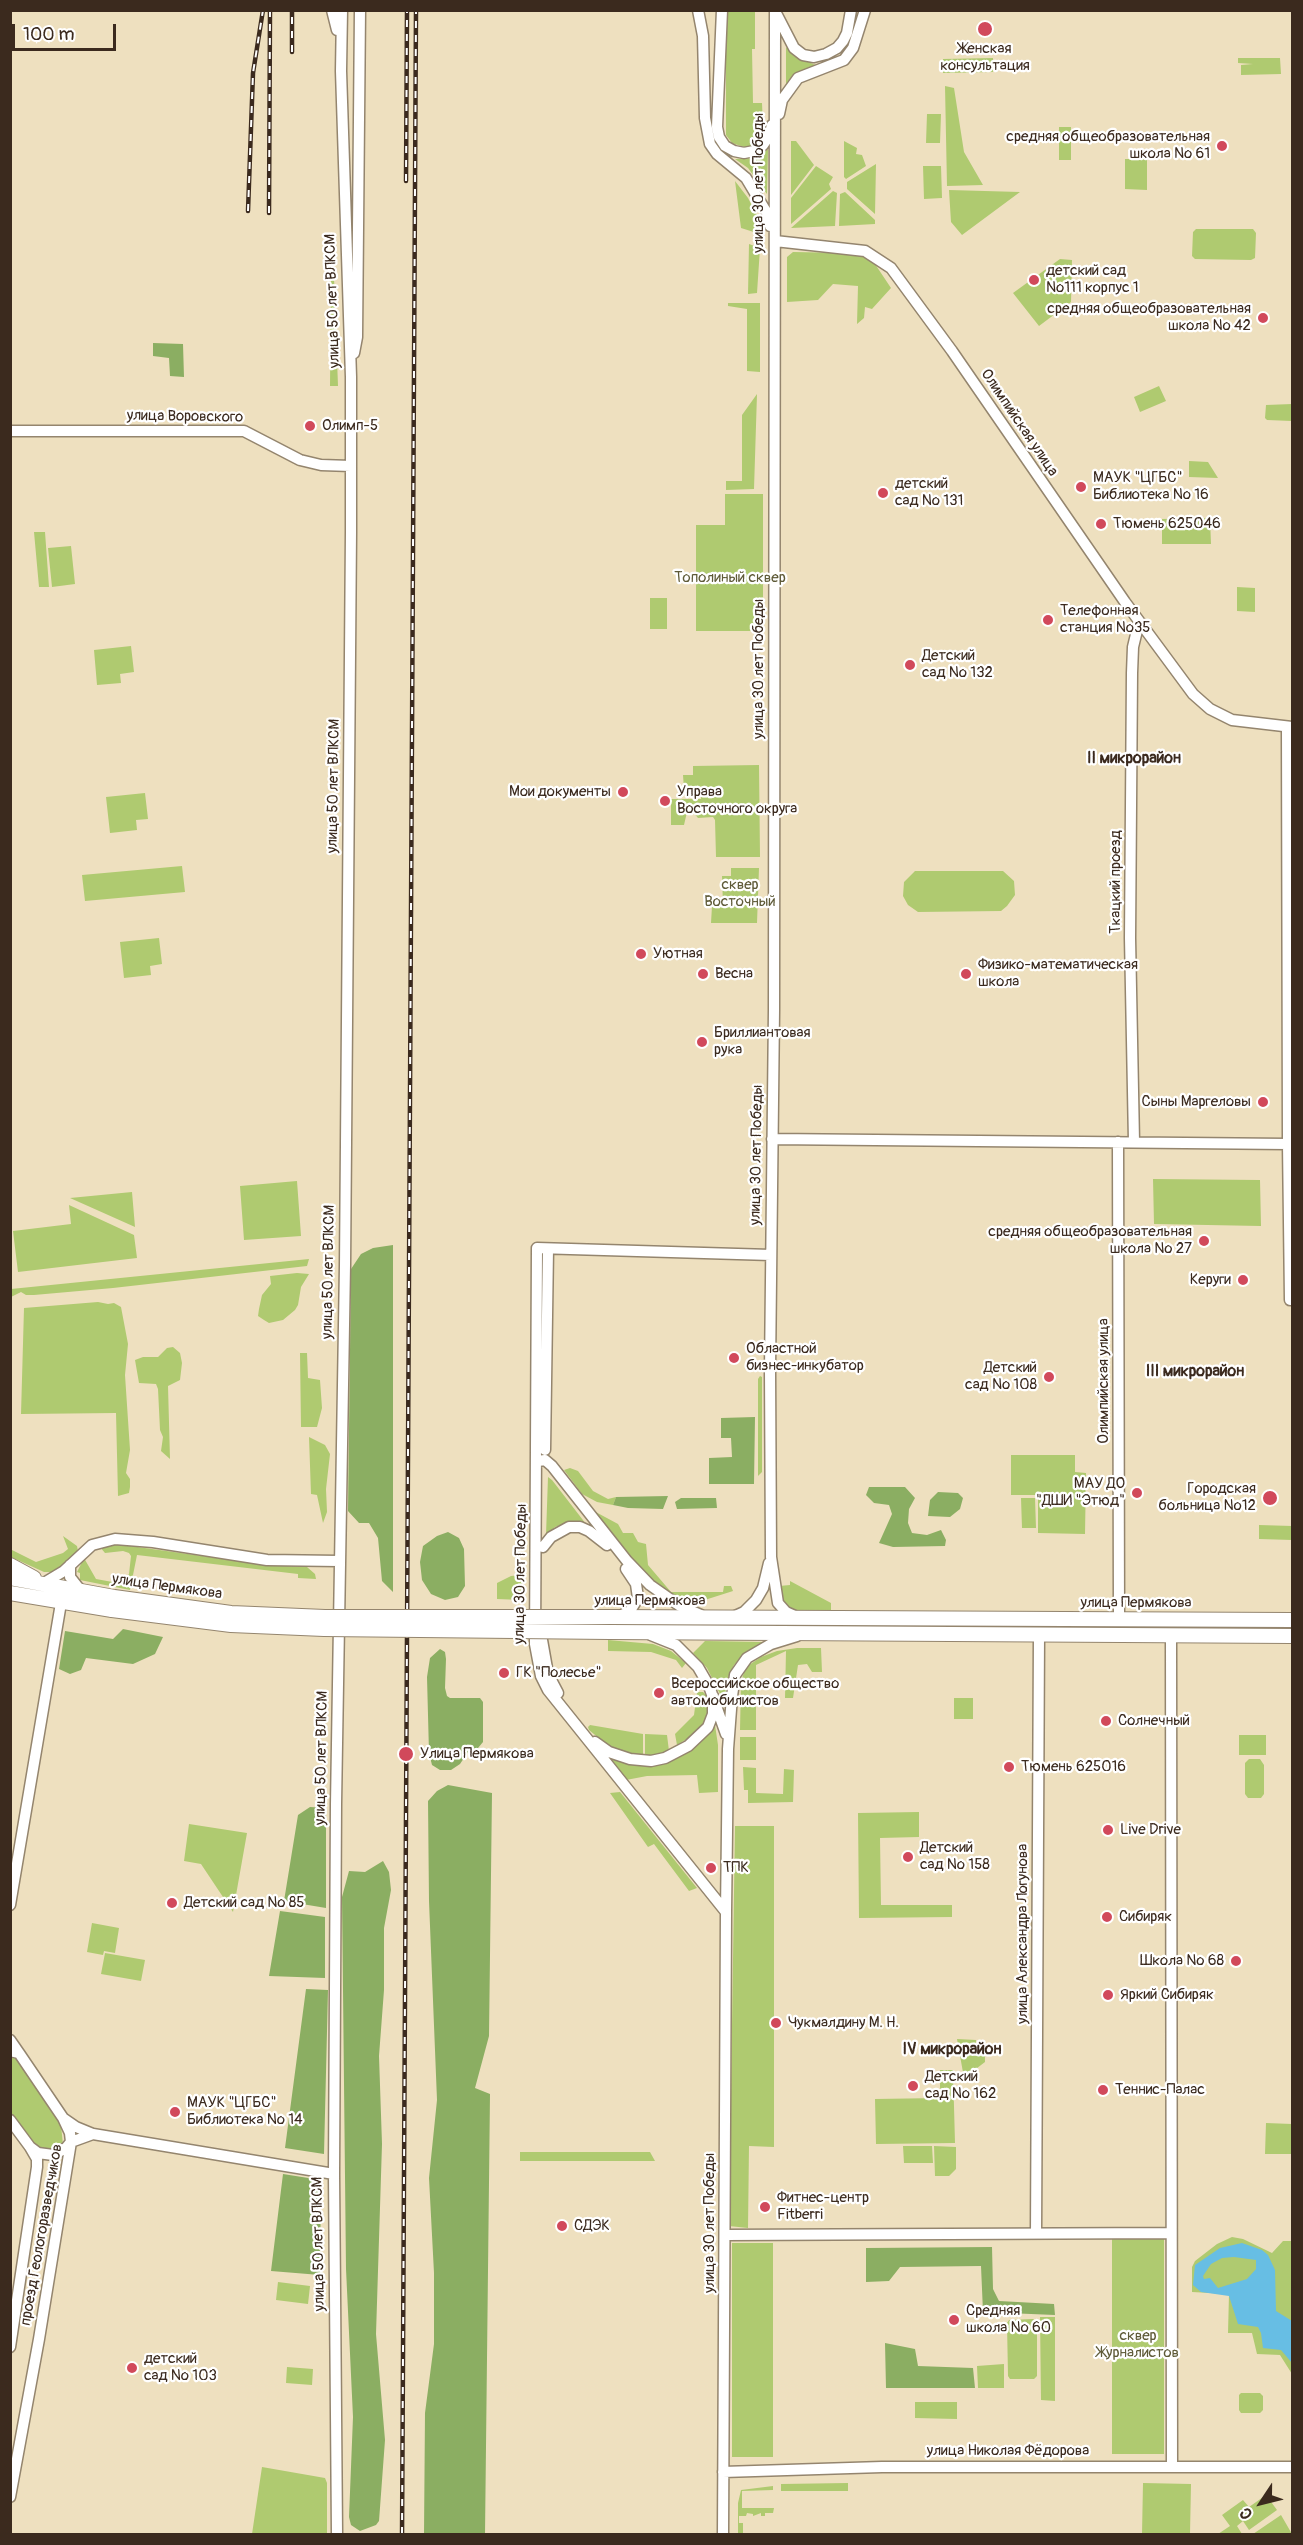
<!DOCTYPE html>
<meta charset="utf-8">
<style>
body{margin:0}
#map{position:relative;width:1303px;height:2545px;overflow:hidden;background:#eee0bf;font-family:Pangolin,sans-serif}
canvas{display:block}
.frame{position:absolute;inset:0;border:12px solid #3b2a1e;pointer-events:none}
.north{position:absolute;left:1231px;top:2473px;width:60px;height:60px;-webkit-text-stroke:4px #fff;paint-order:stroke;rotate:235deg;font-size:16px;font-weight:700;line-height:24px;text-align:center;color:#3b2a1e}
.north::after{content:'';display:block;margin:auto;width:21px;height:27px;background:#3b2a1e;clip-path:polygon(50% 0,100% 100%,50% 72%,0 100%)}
.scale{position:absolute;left:12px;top:24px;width:104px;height:27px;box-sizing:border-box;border:3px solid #3b2a1e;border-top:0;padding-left:8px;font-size:18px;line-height:21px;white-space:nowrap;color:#3b2a1e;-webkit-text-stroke:4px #fff;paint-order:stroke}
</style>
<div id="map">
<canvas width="1303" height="2545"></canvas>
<div class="frame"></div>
<div class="north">С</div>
<div class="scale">100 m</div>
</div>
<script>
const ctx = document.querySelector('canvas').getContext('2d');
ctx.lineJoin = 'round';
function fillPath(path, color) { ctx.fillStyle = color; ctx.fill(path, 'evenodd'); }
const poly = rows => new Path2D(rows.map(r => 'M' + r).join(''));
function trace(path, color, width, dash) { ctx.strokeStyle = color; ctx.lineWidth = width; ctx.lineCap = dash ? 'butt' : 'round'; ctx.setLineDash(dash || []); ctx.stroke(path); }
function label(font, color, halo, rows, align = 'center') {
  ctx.font = font + ' Pangolin,sans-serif'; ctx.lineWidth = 4.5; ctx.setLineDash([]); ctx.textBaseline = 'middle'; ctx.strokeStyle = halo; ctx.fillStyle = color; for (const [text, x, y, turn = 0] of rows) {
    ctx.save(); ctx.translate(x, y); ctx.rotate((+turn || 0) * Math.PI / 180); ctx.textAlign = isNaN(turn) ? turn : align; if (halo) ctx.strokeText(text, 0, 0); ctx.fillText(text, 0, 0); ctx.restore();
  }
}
const green = poly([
 [726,11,755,11,755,49,752,49,753,103,762,103,763,127,760,138,754,146,747,148,732,143,726,135],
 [786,47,794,56,818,66,793,75,786,84],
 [993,58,993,72,943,73,943,59],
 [1238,58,1280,58,1281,74,1241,75,1241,65,1253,64,1238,63],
 [945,86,954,88,964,152,983,185,947,186],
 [927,114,941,114,940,143,926,143],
 [1059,127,1071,127,1071,160,1059,160],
 [791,141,796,141,814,165,791,195],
 [844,141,857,148,856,154,862,155,866,166,846,179,844,177],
 [768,149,767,194,748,168,735,159,757,158],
 [1125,159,1147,159,1147,190,1125,189],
 [876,164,875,214,847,189,847,182],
 [816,166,833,177,829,184,831,189,791,224,791,198],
 [923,166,941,166,942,198,924,199],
 [735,181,748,198,757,215,757,233,741,228],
 [949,190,1020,192,962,235,951,222],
 [833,191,837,193,835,226,791,228],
 [845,192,875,220,875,224,839,226,840,194],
 [1196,229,1253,229,1256,233,1255,258,1251,260,1195,259,1192,256,1193,232],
 [749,244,760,248,757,293,748,294],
 [793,252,848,253,863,257,875,264,891,288,872,309,865,307,864,318,857,324,858,286,833,284,818,300,787,302,787,257],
 [1060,259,1072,260,1071,302,1039,326,1013,293],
 [334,278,338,386,330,386,331,279],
 [728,303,760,303,760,372,747,371,747,309,728,306],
 [1159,386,1166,401,1140,412,1134,397],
 [757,394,754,489,726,490,726,481,742,481,742,415],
 [1292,404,1292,421,1267,420,1265,418,1266,405],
 [1189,461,1208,462,1218,478,1189,477],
 [725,494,763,494,763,631,696,631,696,525,725,525],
 [1210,518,1211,544,1162,544,1162,519],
 [34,532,45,532,49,587,39,587],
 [71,546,75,584,52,587,48,548],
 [1237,587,1255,588,1255,612,1237,611],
 [650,598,667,598,667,629,650,629],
 [131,646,134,672,120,674,121,683,97,685,94,650],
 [759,765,760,857,716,857,715,820,713,817,698,818,693,812,687,812,684,825,671,825,671,799,701,799,700,788,684,789,683,775,693,775,693,766],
 [145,793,148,819,136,820,137,830,110,833,106,797],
 [182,866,185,892,85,901,82,875],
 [731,868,759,868,757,923,711,923,712,906,723,905,722,876,731,876],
 [915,871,1003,871,1014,881,1015,895,1007,906,1001,911,918,912,908,905,903,896,904,882],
 [159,938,162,964,150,966,151,975,124,978,120,942],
 [1153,1179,1260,1180,1261,1226,1154,1224],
 [297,1181,301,1236,244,1240,240,1186],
 [132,1192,135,1227,70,1198],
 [69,1205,134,1235,137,1258,18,1272,13,1231,71,1224],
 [309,1259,307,1266,113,1288,34,1295,26,1295,21,1292,11,1297,11,1289],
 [297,1273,309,1274,301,1287,298,1305,295,1310,283,1320,269,1323,264,1320,258,1316,259,1309,262,1295,271,1284,270,1276],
 [98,1302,108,1304,114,1303,121,1307,128,1344,125,1375,130,1450,126,1473,130,1479,130,1487,129,1493,118,1496,116,1413,21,1414,24,1308],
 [173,1347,180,1353,182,1363,180,1380,168,1386,170,1459,161,1451,163,1437,160,1430,158,1389,156,1384,139,1383,135,1360,143,1357,158,1357,167,1348],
 [300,1353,307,1353,308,1378,320,1380,322,1408,317,1427,301,1427],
 [760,1376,762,1377,762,1472,758,1476,758,1379],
 [309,1437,325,1445,330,1454,326,1489,327,1512,323,1523,317,1495,311,1494],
 [1011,1455,1075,1455,1075,1472,1086,1473,1085,1534,1038,1533,1038,1495,1011,1495],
 [570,1468,578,1471,593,1491,608,1499,616,1497,613,1505,597,1502,582,1494,564,1470],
 [548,1477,552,1480,586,1524,566,1523,555,1527,546,1535],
 [1021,1498,1035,1498,1036,1528,1022,1528],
 [592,1510,618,1524,623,1533,633,1533,638,1542,646,1544,648,1565,671,1592,723,1592,724,1586,731,1586,733,1591,689,1605,681,1603,643,1575],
 [1259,1525,1292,1526,1292,1540,1259,1539],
 [63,1536,77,1546,78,1551,67,1563,54,1572,44,1572,11,1557,10,1549,36,1562,63,1553,68,1549],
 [116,1544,267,1565,307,1567,315,1574,316,1579,298,1578,298,1574,137,1555,130,1590,80,1580,80,1573,77,1572,84,1558,96,1579,118,1583,125,1580,129,1574,131,1556,129,1553,123,1551,105,1553,100,1547],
 [522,1575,521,1600,497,1599,497,1583,511,1576],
 [790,1581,831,1603,831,1611,813,1614,794,1612,781,1603,779,1586,790,1585],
 [608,1640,653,1644,671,1651,686,1663,682,1668,676,1660,651,1652,608,1651],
 [705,1641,762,1642,762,1644,742,1656,734,1665,727,1680,725,1700,723,1700,707,1668,693,1653],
 [797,1648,821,1648,822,1672,812,1672,807,1664,798,1665,793,1698,785,1698,786,1651,756,1665,756,1730,740,1730,741,1681,746,1667,761,1657,777,1651],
 [697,1692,703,1692,706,1695,708,1713,705,1721,693,1735,677,1745,675,1734,694,1715],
 [954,1698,973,1698,973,1719,954,1719],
 [590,1725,643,1734,643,1756,616,1750,606,1744,589,1730,588,1727],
 [715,1725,718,1745,718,1792,699,1793,697,1775,647,1776,626,1780,607,1756,635,1765,662,1765,696,1746],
 [645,1734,667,1735,669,1751,660,1755,645,1756],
 [1239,1735,1266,1735,1266,1755,1239,1755],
 [740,1737,756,1737,756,1760,740,1760],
 [1249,1759,1260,1759,1264,1765,1264,1794,1261,1798,1248,1798,1245,1794,1245,1763],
 [743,1767,756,1768,756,1793,783,1794,784,1769,794,1770,793,1802,748,1803,748,1790,744,1790],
 [620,1792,697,1888,689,1891,654,1844,648,1847,610,1793],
 [919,1812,919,1837,880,1838,881,1905,952,1905,952,1917,859,1918,858,1813],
 [189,1824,247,1833,233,1912,201,1864,184,1861],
 [735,1826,774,1826,774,2147,749,2146,748,2228,729,2226],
 [92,1923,119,1928,115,1953,104,1951,103,1955,87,1952],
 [105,1953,145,1960,141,1981,101,1974],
 [957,2039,976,2040,976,2054,985,2055,985,2062,964,2078],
 [11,2055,15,2057,61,2125,63,2145,54,2151,43,2150,33,2144,11,2115],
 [940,2070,953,2070,955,2143,876,2144,875,2099,940,2098],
 [1266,2123,1292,2124,1292,2154,1265,2154],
 [932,2146,933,2163,904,2163,903,2146],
 [934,2146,956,2147,956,2169,949,2176,935,2176],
 [520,2152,650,2152,655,2161,520,2161],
 [1112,2236,1164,2236,1164,2454,1112,2454],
 [1232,2237,1243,2239,1272,2253,1283,2241,1292,2241,1292,2374,1280,2355,1257,2354,1252,2333,1228,2333,1229,2294,1192,2292,1192,2267,1195,2261,1217,2244],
 [732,2243,773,2243,773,2457,732,2457],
 [278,2282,310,2286,308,2304,276,2300],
 [1040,2317,1055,2317,1055,2401,1041,2400],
 [1033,2319,1037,2322,1037,2376,1034,2379,1010,2379,1008,2376,1007,2323,1009,2320],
 [1004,2364,1004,2388,978,2388,977,2366],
 [287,2367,313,2369,312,2385,286,2383],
 [1241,2393,1260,2393,1263,2396,1263,2410,1260,2413,1241,2413,1239,2410,1239,2395],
 [915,2402,957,2402,957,2419,915,2418],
 [262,2467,325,2478,327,2483,327,2534,252,2534],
 [848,2483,848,2491,781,2491,781,2484],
 [1143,2483,1191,2484,1190,2534,1142,2534],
 [773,2486,773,2490,742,2491,742,2508,774,2508,773,2513,765,2513,765,2516,761,2516,761,2513,753,2516,753,2514,747,2513,746,2516,739,2516,739,2523,743,2523,743,2533,738,2534,738,2503,741,2490],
 [1266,2495,1277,2510,1249,2530,1243,2521,1237,2526,1242,2534,1218,2534,1230,2526,1222,2515,1243,2500,1249,2507],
 [1281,2515,1292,2534,1253,2534]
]);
const forest = poly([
 [153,343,183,344,184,377,170,376,169,358,153,356],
 [393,1245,393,1592,382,1581,378,1538,369,1523,359,1523,348,1511,351,1269,361,1254,373,1248],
 [755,1417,754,1484,709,1484,709,1458,732,1457,731,1438,721,1438,721,1418],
 [869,1487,905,1487,915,1498,909,1509,908,1523,912,1533,927,1535,941,1530,946,1540,945,1546,893,1547,879,1543,892,1514,889,1505,874,1503,866,1495],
 [938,1492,958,1493,963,1498,960,1509,950,1517,928,1516,930,1500],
 [668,1496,663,1509,628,1508,613,1505,616,1497],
 [681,1498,716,1498,717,1508,677,1509,675,1502],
 [448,1532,459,1538,464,1549,465,1586,458,1597,445,1600,431,1594,422,1580,420,1562,423,1546,437,1536],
 [123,1629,163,1637,155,1654,133,1664,86,1658,81,1670,70,1674,59,1669,65,1631,113,1639],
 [440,1649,445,1652,446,1659,445,1688,447,1696,450,1698,480,1698,483,1702,483,1742,478,1748,468,1752,460,1764,451,1770,440,1770,432,1765,429,1753,427,1677,430,1658],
 [448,1785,492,1793,489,2036,475,2088,490,2094,485,2534,424,2534,425,2413,434,2344,434,2273,429,2178,437,2100,429,1901,428,1801,437,1791],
 [310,1807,326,1808,326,1908,284,1901,298,1815],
 [383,1861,389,1872,391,1890,384,1928,384,1990,379,2056,382,2144,376,2334,385,2440,379,2521,376,2525,360,2531,351,2525,349,2517,353,2417,346,2269,342,1897,349,1871,365,1872],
 [280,1911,325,1917,325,1978,269,1976],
 [306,1989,328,1990,324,2154,285,2148],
 [283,2174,321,2180,320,2275,271,2271],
 [992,2247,993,2289,999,2301,1054,2304,1055,2315,983,2312,981,2266,900,2267,889,2281,866,2282,866,2248],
 [885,2343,915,2349,918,2366,973,2368,975,2388,886,2388]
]);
const water = poly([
 [1242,2243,1262,2250,1268,2255,1275,2270,1276,2311,1292,2321,1292,2363,1281,2350,1263,2348,1261,2333,1258,2327,1238,2324,1229,2296,1201,2292,1193,2285,1195,2265,1220,2248],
 [1234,2257,1256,2260,1256,2269,1247,2279,1218,2288,1210,2278,1204,2279,1203,2276,1211,2264,1222,2258]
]);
const minor = poly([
 [332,10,337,30],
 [698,10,703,36,705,118,710,144,717,154,746,178,767,213,770,226],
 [722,10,717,127,719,137,725,146,734,151,744,153,754,151,763,145,769,136,772,125],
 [775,10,774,1010,770,1370,771,1557,778,1603,786,1612,797,1617],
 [777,15,794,48,803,55,814,57,826,54,837,48,843,41,847,33,851,10],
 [779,114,782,100,798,78,844,60,853,48,865,10],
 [775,241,865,251,891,268,952,351,1125,602,1193,694,1210,709,1232,720,1292,727],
 [354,353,357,337,360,10],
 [10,431,244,431,300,460,321,465,351,466],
 [1287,727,1288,1144,1290,1300,1292,1300],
 [772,1139,1288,1144],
 [1118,1142,1119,1619],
 [1134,1142,1130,938,1132,673,1133,647,1139,622],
 [545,1450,548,1249],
 [538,1461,545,1460,552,1466,627,1561,650,1585,680,1606,701,1615],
 [543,1547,551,1537,569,1527,580,1527,589,1531,607,1545],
 [70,1565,70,1577,81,1591],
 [44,1583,64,1571,92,1545,115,1539,153,1542,267,1560,339,1561],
 [620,1616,630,1611,638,1598,636,1584,626,1569],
 [733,1617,744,1612,756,1600,763,1588,769,1563],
 [651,1635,676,1645,698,1667,709,1686,726,1734],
 [1171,1636,1172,2467],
 [542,1640,548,1674,558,1693],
 [595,1742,609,1752,630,1759,651,1761,665,1758,688,1746,708,1727,713,1714,713,1696],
 [10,1905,61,1603],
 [726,1912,548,1690,541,1676,535,1644,537,1248,771,1255],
 [10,2040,19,2053],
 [10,2051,19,2053,63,2118,70,2133,71,2142,66,2148,53,2155,38,2153,30,2147,10,2120],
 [63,2118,76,2127,93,2134,334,2174],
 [1036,2233,1039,1635],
 [725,2235,1171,2233],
 [10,2347,37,2167,37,2159,30,2147],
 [723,2472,882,2467,1292,2467],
 [10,2497,39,2339,71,2142,93,2134],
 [337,2534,334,2174,336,1804,345,1265,351,532,351,377,341,71,342,10],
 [723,2534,726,1912,728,1749,732,1696,735,1675,747,1658,771,1644,797,1636]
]);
const major = poly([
 [10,1565,34,1578],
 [10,1578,114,1597],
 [10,1593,112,1610],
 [610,1617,1292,1620],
 [610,1632,1292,1636]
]);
const rail = poly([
 [292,52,292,10],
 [406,181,407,10],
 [248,211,253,73,263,10],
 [269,213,270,10],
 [402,2534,416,10]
]);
const majorBridge = poly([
 [114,1597,231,1613,325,1617,610,1617],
 [112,1610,231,1625,324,1629,610,1632]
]);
const markers = [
 [985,29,8,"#d1495b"],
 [1222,146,6,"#d1495b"],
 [1034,280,6,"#d1495b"],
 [1263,318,6,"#d1495b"],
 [310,426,6,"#d1495b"],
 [1081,487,6,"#d1495b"],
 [883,493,6,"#d1495b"],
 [1101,524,6,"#d1495b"],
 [1048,620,6,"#d1495b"],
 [910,665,6,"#d1495b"],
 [623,792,6,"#d1495b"],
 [665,801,6,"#d1495b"],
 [641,954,6,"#d1495b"],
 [703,974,6,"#d1495b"],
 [966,974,6,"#d1495b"],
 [702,1042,6,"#d1495b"],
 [1263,1102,6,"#d1495b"],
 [1204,1241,6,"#d1495b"],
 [1243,1280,6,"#d1495b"],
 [734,1358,6,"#d1495b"],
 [1049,1377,6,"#d1495b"],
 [1137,1493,6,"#d1495b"],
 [1270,1498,8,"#d1495b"],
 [504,1673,6,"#d1495b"],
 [659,1693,6,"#d1495b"],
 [1106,1721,6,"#d1495b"],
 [406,1754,8,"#d1495b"],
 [1009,1767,6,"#d1495b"],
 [1108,1830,6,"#d1495b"],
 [908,1857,6,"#d1495b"],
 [711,1868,6,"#d1495b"],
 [172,1903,6,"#d1495b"],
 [1107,1917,6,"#d1495b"],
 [1236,1961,6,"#d1495b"],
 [1108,1995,6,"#d1495b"],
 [776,2023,6,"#d1495b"],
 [913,2086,6,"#d1495b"],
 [1103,2090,6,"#d1495b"],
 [175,2112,6,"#d1495b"],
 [765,2207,6,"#d1495b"],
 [562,2226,6,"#d1495b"],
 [954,2320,6,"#d1495b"],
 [132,2368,6,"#d1495b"]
];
const poiNames = [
 ["Женская",985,49,"center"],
 ["консультация",985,66,"center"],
 ["средняя общеобразовательная",1210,137,"right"],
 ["школа № 61",1210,154,"right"],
 ["детский сад",1046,271],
 ["№111 корпус 1",1046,288],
 ["средняя общеобразовательная",1251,309,"right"],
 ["школа № 42",1251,326,"right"],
 ["Олимп-5",322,426],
 ["МАУК \"ЦГБС\"",1093,478],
 ["Библиотека № 16",1093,495],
 ["детский",895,484],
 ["сад № 131",895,501],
 ["Тюмень 625046",1113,524],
 ["Телефонная",1060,611],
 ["станция №35",1060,628],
 ["Детский",922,656],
 ["сад № 132",922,673],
 ["Мои документы",611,792,"right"],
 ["Управа",677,792],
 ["Восточного округа",677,809],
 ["Уютная",653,954],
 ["Физико-математическая",978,965],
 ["школа",978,982],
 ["Весна",715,974],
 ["Бриллиантовая",714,1033],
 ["рука",714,1050],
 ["Сыны Маргеловы",1251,1102,"right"],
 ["средняя общеобразовательная",1192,1232,"right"],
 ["школа № 27",1192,1249,"right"],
 ["Керуги",1231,1280,"right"],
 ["Областной",746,1349],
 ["бизнес-инкубатор",746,1366],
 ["Детский",1037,1368,"right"],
 ["сад № 108",1037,1385,"right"],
 ["МАУ ДО",1125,1484,"right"],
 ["\"ДШИ \"Этюд\"",1125,1501,"right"],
 ["Городская",1256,1489,"right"],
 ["больница №12",1256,1506,"right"],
 ["ГК \"Полесье\"",516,1673],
 ["Всероссийское общество",671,1684],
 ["автомобилистов",671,1701],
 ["Солнечный",1118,1721],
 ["Улица Пермякова",420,1754],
 ["Тюмень 625016",1021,1767],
 ["Live Drive",1120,1830],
 ["Детский",920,1848],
 ["сад № 158",920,1865],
 ["ТПК",723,1868],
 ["Детский сад № 85",184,1903],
 ["Сибиряк",1119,1917],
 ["Школа № 68",1224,1961,"right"],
 ["Яркий Сибиряк",1120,1995],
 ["Чукмалдину М. Н.",788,2023],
 ["Детский",925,2077],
 ["сад № 162",925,2094],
 ["Теннис-Палас",1115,2090],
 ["МАУК \"ЦГБС\"",187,2103],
 ["Библиотека № 14",187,2120],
 ["Фитнес-центр",777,2198],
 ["Fitberri",777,2215],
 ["СДЭК",574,2226],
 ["Средняя",966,2311],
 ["школа № 60",966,2328],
 ["детский",144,2359],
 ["сад № 103",144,2376]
];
const streetNames = [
 ["улица 30 лет Победы",759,183,-90],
 ["улица 50 лет ВЛКСМ",333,301,-92],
 ["улица Воровского",185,417,1],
 ["Олимпийская улица",1019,423,56],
 ["улица 30 лет Победы",759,669,-90],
 ["улица 50 лет ВЛКСМ",334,786,-89],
 ["Ткацкий проезд",1116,882,-90],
 ["улица 30 лет Победы",757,1155,-89],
 ["улица 50 лет ВЛКСМ",329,1272,-89],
 ["Олимпийская улица",1104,1381,-90],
 ["улица 30 лет Победы",521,1574,-89],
 ["улица Пермякова",167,1587,8],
 ["улица Пермякова",650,1601],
 ["улица Пермякова",1136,1603],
 ["улица 50 лет ВЛКСМ",322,1758,-89],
 ["улица Александра Логунова",1023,1934,-90],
 ["улица 30 лет Победы",710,2223,-90],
 ["проезд Геологоразведчиков",42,2235,-80],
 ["улица 50 лет ВЛКСМ",319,2244,-91],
 ["улица Николая Фёдорова",1008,2451]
];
const parkNames = [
 ["Тополиный сквер",730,578],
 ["сквер",740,885],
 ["Восточный",740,902],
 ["сквер",1138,2336],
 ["Журналистов",1138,2353]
];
const neighbourhoodNames = [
 ["II микрорайон",1134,759],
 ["III микрорайон",1195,1372],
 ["IV микрорайон",952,2050]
];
fillPath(green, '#afca70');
fillPath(forest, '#8bae62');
fillPath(water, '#67bee4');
trace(minor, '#94856e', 13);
trace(major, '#94856e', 16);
trace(minor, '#fff', 10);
trace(major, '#fff', 14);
trace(rail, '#3b2a1e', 4.5);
trace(rail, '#fff', 2, [7]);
trace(majorBridge, '#94856e', 16, []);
trace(majorBridge, '#fff', 14);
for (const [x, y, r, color] of markers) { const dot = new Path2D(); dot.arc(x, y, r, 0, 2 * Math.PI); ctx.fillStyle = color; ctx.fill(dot); trace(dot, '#fff', 2); }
label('15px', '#3b2a1e', '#fff', poiNames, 'left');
label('15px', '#3b2a1e', '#fff', streetNames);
label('15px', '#5e5a37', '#fff', parkNames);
label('bold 16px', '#3b2a1e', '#fff', neighbourhoodNames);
</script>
